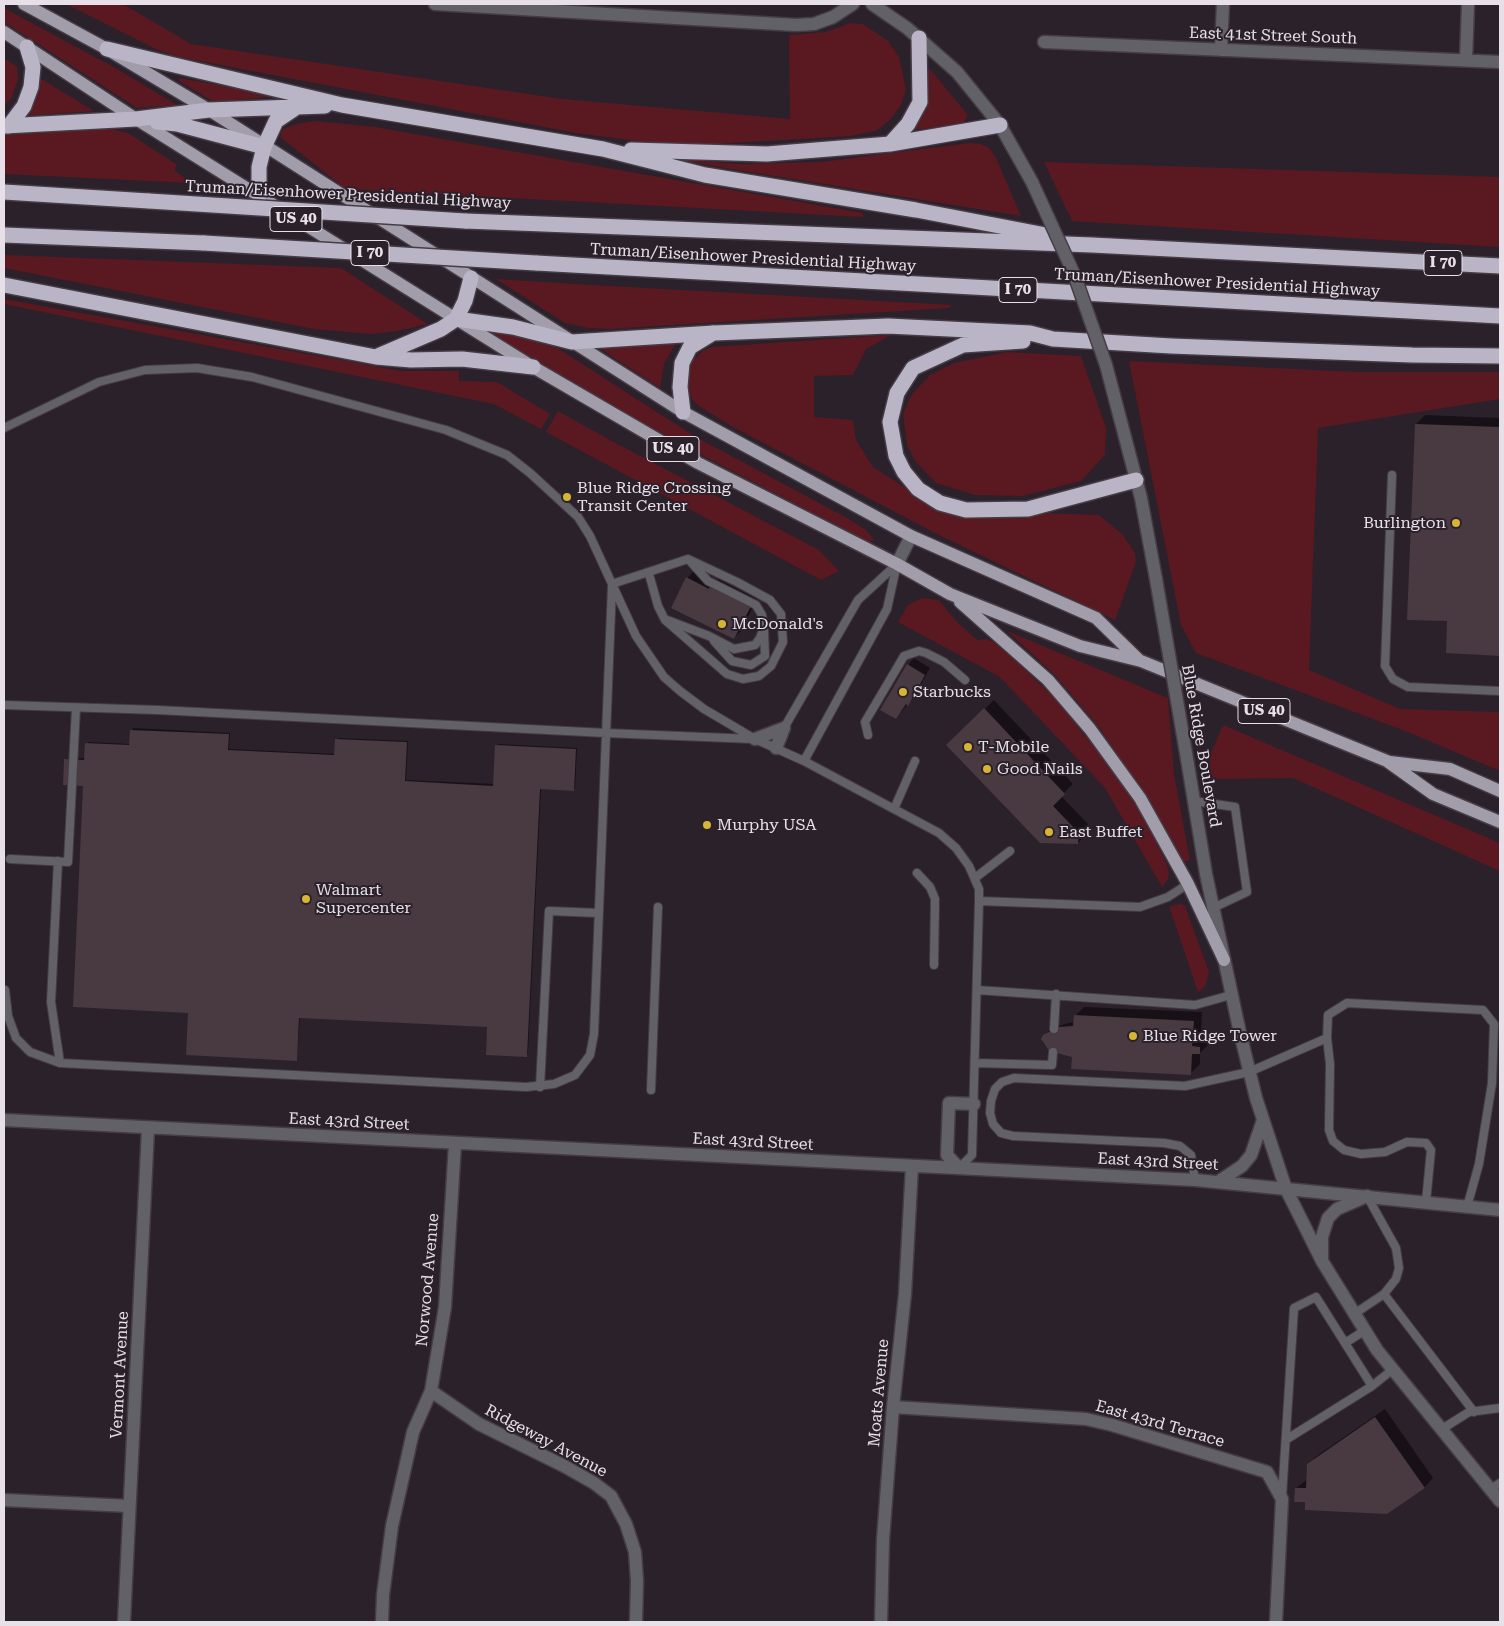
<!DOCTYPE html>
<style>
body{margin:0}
#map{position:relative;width:1504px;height:1626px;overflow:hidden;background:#2b212b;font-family:"Roboto Serif",serif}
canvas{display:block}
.frame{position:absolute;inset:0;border:5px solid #e7e0e8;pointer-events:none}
</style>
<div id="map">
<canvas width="1504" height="1626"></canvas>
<div class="frame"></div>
</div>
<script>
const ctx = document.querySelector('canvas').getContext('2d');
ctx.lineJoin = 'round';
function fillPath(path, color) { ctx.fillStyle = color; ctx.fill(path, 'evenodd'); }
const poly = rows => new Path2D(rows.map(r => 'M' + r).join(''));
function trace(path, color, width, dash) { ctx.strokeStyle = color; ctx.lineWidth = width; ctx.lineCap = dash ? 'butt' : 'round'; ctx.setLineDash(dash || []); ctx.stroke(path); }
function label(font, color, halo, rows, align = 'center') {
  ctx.font = font + ' "Roboto Serif",serif'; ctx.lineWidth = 4; ctx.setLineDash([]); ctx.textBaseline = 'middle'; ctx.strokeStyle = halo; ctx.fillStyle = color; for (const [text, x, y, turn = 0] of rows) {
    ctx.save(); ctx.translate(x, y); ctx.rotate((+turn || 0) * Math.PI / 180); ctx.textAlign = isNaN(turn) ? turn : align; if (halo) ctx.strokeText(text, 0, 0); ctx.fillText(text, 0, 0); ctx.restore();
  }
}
const green = poly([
 [66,4,123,4,191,44,562,99,790,119,789,35,826,32,850,23,863,24,888,41,899,57,906,90,901,105,890,120,876,131,850,136,715,144,645,142,576,133,179,57,158,50],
 [4,8,119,70,177,105,137,108,4,22],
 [4,58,17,67,18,79,12,97,4,106],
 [929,68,968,115,963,124,911,130,926,95],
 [179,78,270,94,270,97,214,102,179,81],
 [38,80,43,80,94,111,21,116],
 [316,121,375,127,863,213,863,217,346,189,280,137,283,129,296,124],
 [109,128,128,133,176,164,175,171,192,183,4,174,4,135],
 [969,143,981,144,989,148,996,158,1021,216,664,158,739,164,821,162],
 [1044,162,1500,177,1500,247,1072,221],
 [4,255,341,268,428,324,397,331,372,334,314,329,4,268],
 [496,279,593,285,952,305,949,308,608,329,588,328,565,323],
 [4,299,401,371,459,371,459,381,497,382,550,414,541,429,494,404,4,304],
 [476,325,494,327,556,347,694,436,849,519,867,531,874,540,869,542,665,436,554,374],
 [891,335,866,349,853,375,814,376,814,417,853,420,856,440,873,467,909,490,955,510,1099,515,1122,534,1135,553,1136,562,1115,620,939,535,731,426,699,406,693,401,689,392,688,370,692,361,704,350,712,347],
 [677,341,664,364,660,388,596,346],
 [1007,352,1081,356,1106,428,1105,455,1081,481,1023,496,975,495,936,483,915,461,907,445,903,414,912,394,930,375,954,363],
 [1129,361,1356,372,1500,372,1500,399,1318,428,1309,670,1400,709,1500,712,1500,771,1408,732,1196,653,1181,625],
 [558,411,608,439,819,550,839,571,821,580,546,432],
 [922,598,939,600,955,620,977,640,986,639,999,644,1058,702,1116,775,1140,811,1165,860,1169,872,1168,879,1162,887,1105,788,1000,677,898,622,908,605],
 [1007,631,1168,698,1174,774,1190,860,1183,862,1148,799,1098,726,1055,675],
 [1223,725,1500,843,1500,871,1293,778,1210,779,1210,755],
 [1181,904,1185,906,1209,972,1205,987,1198,992,1169,906]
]);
const shadow = poly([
 [1425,415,1500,418,1500,654,1447,652,1448,620,1416,424],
 [694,571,715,582,718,579,757,599,741,631,734,638,687,578],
 [914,658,930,668,914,697,896,718,908,665],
 [994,700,1073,784,1061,796,1088,824,1087,834,1078,843,948,745],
 [133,728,230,733,229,749,336,754,338,738,408,741,406,780,495,784,498,744,577,748,575,788,573,790,541,788,528,1054,526,1056,488,1026,300,1017,297,1059,189,1012,84,784,65,759,86,758,88,742,130,744],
 [1084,1007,1202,1012,1201,1038,1209,1038,1209,1044,1200,1053,1200,1064,1191,1073,1073,1056,1054,1051,1043,1044,1042,1039,1049,1031,1064,1024,1075,1022,1075,1016],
 [1385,1409,1433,1478,1424,1488,1307,1501,1296,1488,1308,1479,1308,1464,1318,1455]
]);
const building = poly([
 [1415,424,1500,427,1500,656,1446,653,1447,621,1407,620],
 [686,577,709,589,710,585,751,606,734,639,671,608],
 [907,664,925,675,908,706,906,704,896,719,880,710],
 [984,708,1065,794,1053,806,1079,833,1078,844,1040,843,946,745],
 [130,730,229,734,228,750,334,755,335,739,407,742,405,781,493,786,495,745,576,749,574,791,540,789,527,1057,486,1055,487,1027,299,1018,297,1061,186,1055,188,1013,73,1007,83,786,63,785,64,759,84,760,85,743,129,745],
 [1074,1015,1194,1021,1192,1046,1200,1047,1200,1054,1192,1054,1191,1075,1071,1069,1072,1057,1049,1051,1041,1039,1043,1035,1059,1027,1073,1026],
 [1375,1417,1425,1488,1387,1514,1305,1510,1305,1502,1294,1502,1295,1488,1306,1488,1307,1464]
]);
const service = poly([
 [4,428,99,382,145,370,197,368,252,377,446,430,507,455,530,473,578,517,590,536,636,636,664,677,680,691,704,709,755,739,804,761,939,833,956,848,969,866,979,889,979,901,972,1155,959,1168],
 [1392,475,1385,666,1393,679,1408,687,1500,691],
 [612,584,688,559,737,582,770,600,781,614,783,642,771,666,759,676,743,679,727,674,665,620,658,606,649,574],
 [667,620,709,636,734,649,755,645,760,638,764,627,762,615,756,605,708,581,690,561],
 [714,641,732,661,751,665,765,656,764,630],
 [4,705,158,710,606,733,753,739],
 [784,728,858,600,897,564],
 [868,735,865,722,904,656,919,651,926,653,944,662,965,680],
 [804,761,887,609,897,564],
 [1194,801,1235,807,1247,892,1213,908],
 [894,809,915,761],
 [10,859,68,862,76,708],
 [58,861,51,1002,60,1063],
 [917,873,930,887,935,899,934,965],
 [975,878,1010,851],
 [979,901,1140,907,1168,897,1188,884],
 [5,990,8,1016,16,1038,30,1052,60,1063,526,1087,554,1084,575,1075,590,1055,594,1034,612,586],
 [977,990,1195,1005,1231,995],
 [1054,1029,1056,994],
 [1327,1038,1330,1064,1329,1130,1333,1141,1344,1150,1361,1154,1385,1152,1407,1142,1426,1143,1431,1150,1426,1202],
 [975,1063,1052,1065,1053,1052],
 [540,1087,549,911,598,913],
 [651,1090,658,907],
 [1195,1180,1191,1155,1180,1146,1164,1143,1013,1136,1001,1133,993,1124,990,1113,991,1101,995,1089,1002,1082,1014,1078,1185,1086,1249,1072,1327,1038,1328,1015,1347,1003,1483,1010,1494,1024,1492,1083,1479,1164,1467,1207],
 [1384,1294,1474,1412],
 [1354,1314,1384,1294,1396,1279,1399,1268,1396,1248,1367,1196],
 [1345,1343,1364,1331],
 [1372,1386,1392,1370],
 [1442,1429,1469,1412,1500,1408],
 [1491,1489,1500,1483],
 [1282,1497,1294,1308,1316,1297,1372,1386,1287,1439]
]);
const minor = poly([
 [435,4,796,25,814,24,833,17,853,4],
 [1044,42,1500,62],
 [1221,50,1223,4],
 [1466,60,1468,4],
 [897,564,911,536],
 [755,739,784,728],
 [776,748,784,728],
 [4,1120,1195,1180,1500,1210],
 [959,1168,947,1155,949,1103,974,1104],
 [431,1391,479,1424,564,1466,594,1483,611,1496,626,1524,635,1552,637,1581,636,1622],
 [893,1407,1086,1419,1112,1425,1267,1472,1282,1499,1276,1622],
 [4,1500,129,1506],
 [124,1622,148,1129],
 [382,1622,383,1595,392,1526,413,1432,431,1391,445,1307,455,1144],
 [881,1622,883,1540,893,1407,905,1294,912,1166]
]);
const tertiary = poly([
 [872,4,907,28,957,72,1000,125,1032,182],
 [1106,365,1141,498,1156,579],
 [1187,759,1206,874,1240,1033,1256,1098,1286,1189,1322,1261,1377,1350,1500,1501],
 [1218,1182,1242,1166,1251,1155,1263,1120],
 [1322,1259,1322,1237,1328,1218,1337,1209,1367,1196]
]);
const primary = poly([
 [24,4,107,49,209,110,683,412,911,536,1096,618,1139,660],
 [4,32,136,119,533,367,698,463,897,564,950,594,1080,646,1141,661,1387,761,1433,794,1500,822],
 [960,602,1048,680,1090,729,1140,798,1188,884,1224,960],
 [1390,762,1450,769,1500,791]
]);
const motorway = poly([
 [107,49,342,105,603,149,705,175,916,210,1046,235],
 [157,122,177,124,264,147],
 [4,126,136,119,209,110,325,106],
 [9,126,24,106,31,87,33,67,27,47],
 [890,144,908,124,920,102,919,38],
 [631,150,767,154,890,144,1000,125],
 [4,192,149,201],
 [259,195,259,167,264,147,276,121,297,107],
 [465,221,1092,245,1500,266],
 [4,235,204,243],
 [536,263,1500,316],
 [4,285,376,357,411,360,462,359,533,367],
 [456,319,513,327,572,342,714,333,888,326,1030,333,1053,339,1171,346,1412,355,1500,356],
 [1023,341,963,345,913,368,897,393,890,422,896,456,904,472,918,489,940,503,966,510,1028,509,1136,480],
 [378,356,441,329,456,319,465,301,471,278],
 [683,412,680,387,682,363,690,347,713,333]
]);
const tertiaryBridge = poly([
 [1032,182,1074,274,1106,365],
 [1156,579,1187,759]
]);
const motorwayBridge = poly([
 [149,201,465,221],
 [204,243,536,263]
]);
const markers = [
 [567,497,5,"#d6b534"],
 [1456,523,5,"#d6b534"],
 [722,624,5,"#d6b534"],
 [903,692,5,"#d6b534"],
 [968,747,5,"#d6b534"],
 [987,769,5,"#d6b534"],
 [707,825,5,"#d6b534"],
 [1049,832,5,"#d6b534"],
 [306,899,5,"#d6b534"],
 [1133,1036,5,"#d6b534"]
];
const shields = [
 [296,219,52],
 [370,253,38],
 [1443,263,38],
 [1018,290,38],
 [673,449,52],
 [1264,711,52]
];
const shieldNames = [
 ["US 40",296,219],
 ["I 70",370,253],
 ["I 70",1443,263],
 ["I 70",1018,290],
 ["US 40",673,449],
 ["US 40",1264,711]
];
const streetNames = [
 ["East 41st Street South",1273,36,2],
 ["Truman/Eisenhower Presidential Highway",348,195,3],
 ["Truman/Eisenhower Presidential Highway",753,258,3],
 ["Truman/Eisenhower Presidential Highway",1217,283,3],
 ["Blue Ridge Boulevard",1201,746,80],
 ["East 43rd Street",349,1122,3],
 ["East 43rd Street",753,1142,3],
 ["East 43rd Street",1158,1162,3],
 ["Norwood Avenue",428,1280,-85],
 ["Vermont Avenue",120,1375,-87],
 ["Moats Avenue",879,1393,-85],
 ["East 43rd Terrace",1160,1424,16],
 ["Ridgeway Avenue",546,1441,28]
];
const poiNames = [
 ["Blue Ridge Crossing",577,488],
 ["Transit Center",577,506],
 ["Burlington",1446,523,"right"],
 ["McDonald's",732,624],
 ["Starbucks",913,692],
 ["T-Mobile",978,747],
 ["Good Nails",997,769],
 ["Murphy USA",717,825],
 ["East Buffet",1059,832],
 ["Walmart",316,890],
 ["Supercenter",316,908],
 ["Blue Ridge Tower",1143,1036]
];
fillPath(green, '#5a1821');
fillPath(shadow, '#0007');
fillPath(building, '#493940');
trace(service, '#453c45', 10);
trace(minor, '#453c45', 15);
trace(tertiary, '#453c45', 15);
trace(primary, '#453c45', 15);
trace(motorway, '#453c45', 18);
trace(service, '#636168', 8);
trace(minor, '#636168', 12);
trace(tertiary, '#636168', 12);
trace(primary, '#a19dab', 12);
trace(motorway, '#bab5c6', 15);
trace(tertiaryBridge, '#453c45', 15, []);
trace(motorwayBridge, '#453c45', 18, []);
trace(tertiaryBridge, '#636168', 12);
trace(motorwayBridge, '#bab5c6', 15);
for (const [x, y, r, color] of markers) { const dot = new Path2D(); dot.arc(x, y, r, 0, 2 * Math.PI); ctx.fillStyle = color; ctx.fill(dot); trace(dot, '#2b212b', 2); }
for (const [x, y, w] of shields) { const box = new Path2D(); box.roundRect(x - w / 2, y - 12.5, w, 25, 4); ctx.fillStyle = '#2b212b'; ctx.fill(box); trace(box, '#e7e0e8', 1); }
label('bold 15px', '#e7e0e8', null, shieldNames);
label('16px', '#e7e0e8', '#2b212b', streetNames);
label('16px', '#e7e0e8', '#2b212b', poiNames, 'left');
</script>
